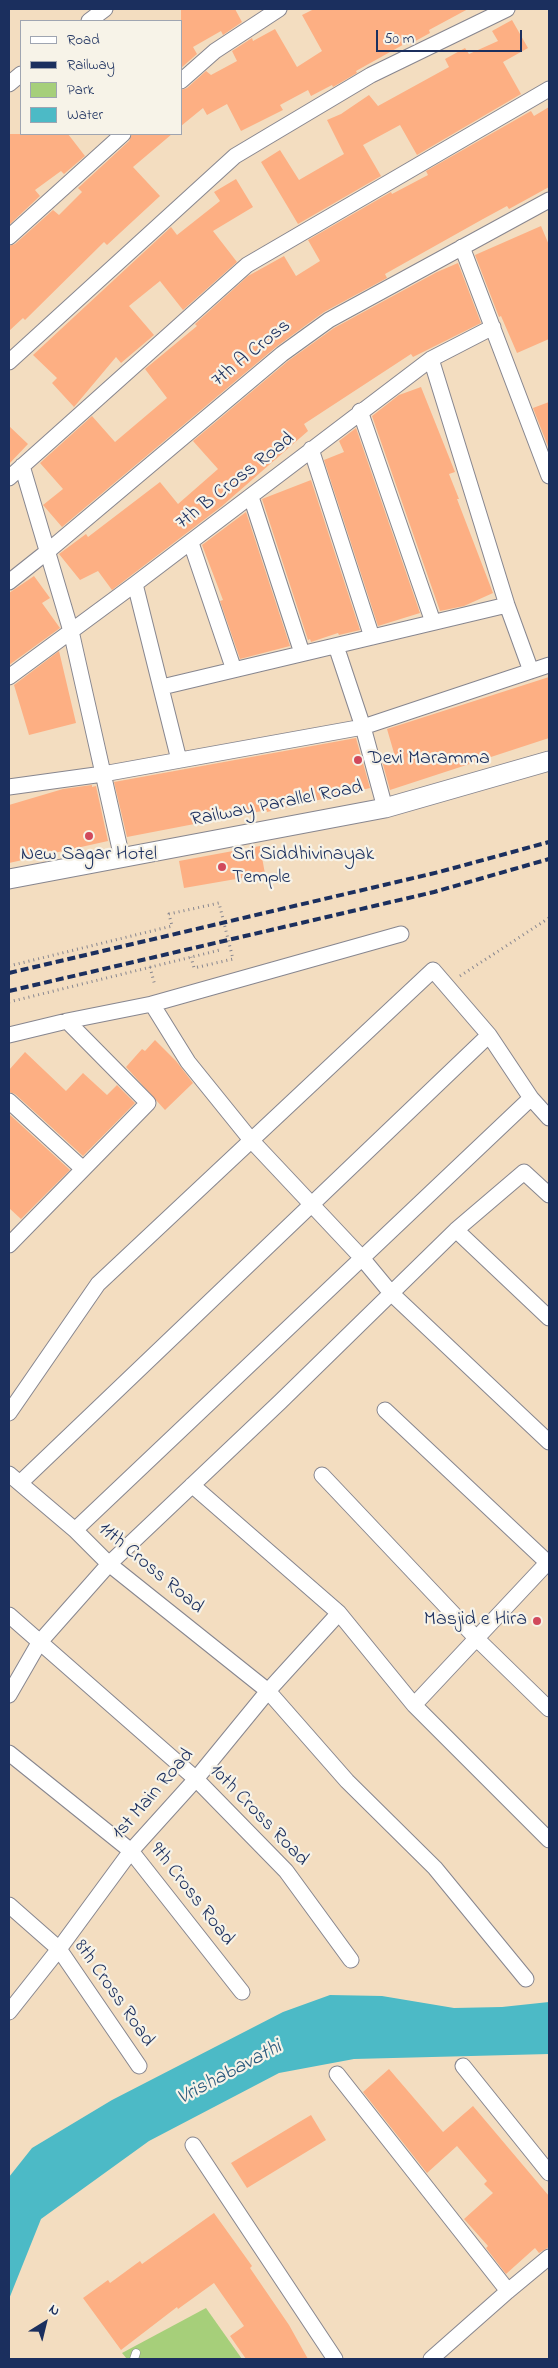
<!DOCTYPE html>
<style>
body{margin:0}
#map{position:relative;width:558px;height:2368px;overflow:hidden;background:#f3ddc0;font-family:"Indie Flower",sans-serif}
canvas{display:block}
.frame{position:absolute;inset:0;border:10px solid #1b2f5e;pointer-events:none}
.legend{position:absolute;left:20px;top:20px;width:162px;height:115px;box-sizing:border-box;background:#f7f3e8;border:1px solid #9fa5b1;margin:0;padding:6px 9px;list-style:none;font-size:15px;color:#1b2f5e}
.legend li{display:flex;align-items:center;gap:10px;height:25px}
.legend b{width:25px;border:1px solid #9fa5b1}
.north{position:absolute;left:20px;top:2298px;width:50px;height:50px;-webkit-text-stroke:4px #f7f3e8;paint-order:stroke;rotate:36deg;font-size:14px;font-weight:700;line-height:20px;text-align:center;color:#1b2f5e}
.north::after{content:'';display:block;margin:auto;width:18px;height:22px;background:#1b2f5e;clip-path:polygon(50% 0,100% 100%,50% 72%,0 100%)}
.scale{position:absolute;left:376px;top:30px;width:146px;height:22px;box-sizing:border-box;border:2px solid #1b2f5e;border-top:0;padding-left:6px;font-size:15px;line-height:18px;white-space:nowrap;color:#1b2f5e;-webkit-text-stroke:4px #f7f3e8;paint-order:stroke}
</style>
<div id="map">
<canvas width="558" height="2368"></canvas>
<div class="frame"></div>
<ul class="legend">
<li><b style="height:6px;background:#fff"></b>Road</li>
<li><b style="height:6px;background:#1b2f5e"></b>Railway</li>
<li><b style="height:14px;background:#a6cf7a"></b>Park</li>
<li><b style="height:14px;background:#4cbac6"></b>Water</li>
</ul>
<div class="north">N</div>
<div class="scale">50 m</div>
</div>
<script>
const ctx = document.querySelector('canvas').getContext('2d');
ctx.lineJoin = 'round';
function fillPath(path, color) { ctx.fillStyle = color; ctx.fill(path, 'evenodd'); }
const poly = rows => new Path2D(rows.map(r => 'M' + r).join(''));
function trace(path, color, width, dash) { ctx.strokeStyle = color; ctx.lineWidth = width; ctx.lineCap = dash ? 'butt' : 'round'; ctx.setLineDash(dash || []); ctx.stroke(path); }
function label(font, color, halo, rows, align = 'center') {
  ctx.font = font + ' "Indie Flower",sans-serif'; ctx.lineWidth = 4.5; ctx.setLineDash([]); ctx.textBaseline = 'middle'; ctx.strokeStyle = halo; ctx.fillStyle = color; for (const [text, x, y, turn = 0] of rows) {
    ctx.save(); ctx.translate(x, y); ctx.rotate((+turn || 0) * Math.PI / 180); ctx.textAlign = isNaN(turn) ? turn : align; if (halo) ctx.strokeText(text, 0, 0); ctx.fillText(text, 0, 0); ctx.restore();
  }
}
const green = poly([
 [206,2308,242,2359,127,2359,122,2353]
]);
const water = poly([
 [330,1995,382,1996,454,2008,502,2007,549,2002,549,2054,354,2059,279,2073,149,2141,41,2219,9,2299,9,2177,32,2148,112,2100,283,2012]
]);
const building = poly([
 [181,9,235,9,242,22,223,35,221,31,193,47,197,54,181,68],
 [314,9,468,9,429,30,430,33,410,44,408,42,356,71,357,73,333,87,332,85,311,96,308,90,280,105,283,110,241,131,227,104,207,115,203,108,181,126,181,90,187,88,206,71,211,75,237,61,232,51,252,38,253,41,275,29,297,67,322,51,302,15],
 [512,20,528,48,503,62,521,94,417,155,400,125,363,145,381,176,298,224,261,162,280,150,299,180,344,154,327,120,341,114,369,95,378,106,449,67,445,59,465,48,469,54,498,41,492,31],
 [549,107,549,187,509,209,507,206,483,219,385,274,387,278,324,312,276,347,62,527,43,505,63,489,40,463,92,416,115,442,167,398,145,369,197,326,195,324,248,276,284,256,296,276,320,261,308,240,391,192,392,194,428,175,426,171,531,111,534,116],
 [9,134,68,134,85,156,64,174,61,171,35,190,40,196,9,225],
 [132,134,172,134,133,167,160,196,107,245,104,242,25,320,23,318,9,331,9,246,15,244,53,210,59,215,82,192,78,188,129,141],
 [236,179,253,207,213,231,237,262,183,310,160,281,129,306,154,335,121,363,116,357,74,407,52,383,57,378,33,355,171,227,177,235,220,201,214,192],
 [541,226,549,245,549,339,517,353,501,316,499,317,475,255],
 [458,263,481,323,413,357,411,354,304,424,308,431,222,506,112,590,98,571,80,580,59,554,86,534,88,537,160,482,178,504,218,469,193,441,288,361,334,328,437,272],
 [421,387,455,472,449,474,459,499,457,499,493,593,464,606,440,611,372,416,399,395],
 [549,402,549,449,533,408],
 [9,426,28,444,9,464],
 [356,428,420,613,378,626,324,460,344,452,339,441],
 [311,480,360,630,339,635,338,633,311,642,310,639,308,640,262,499],
 [246,512,290,646,240,659,220,601,223,600,202,545],
 [34,576,50,598,42,603,60,628,9,665,9,593],
 [59,651,76,723,29,735,14,685],
 [549,677,549,738,390,790,381,757,394,753,387,729],
 [356,738,370,788,267,812,267,810,127,837,114,782],
 [92,785,92,787,96,786,108,841,9,863,9,805,63,789],
 [260,846,265,874,184,888,179,861],
 [155,1040,176,1061,193,1083,165,1110,126,1067,142,1049,145,1051],
 [25,1052,66,1091,83,1073,107,1095,117,1085,135,1103,83,1156,15,1094,9,1092,9,1070],
 [9,1114,70,1170,21,1219,9,1208],
 [389,2069,443,2132,473,2106,549,2196,549,2247,539,2253,535,2248,506,2274,486,2248,488,2246,464,2219,493,2193,484,2184,487,2181,457,2146,427,2173,363,2092],
 [311,2115,326,2140,247,2188,231,2163],
 [214,2213,252,2266,250,2268,289,2325,308,2359,246,2359,230,2336,244,2326,214,2283,178,2309,177,2307,121,2350,83,2298,108,2280,110,2283,140,2261,142,2264]
]);
const path = poly([
 [9,966,172,926,169,914,219,903,233,959,194,968,191,957],
 [150,967,155,986],
 [460,976,549,918],
 [9,1002,220,950]
]);
const service = poly([
 [134,2359,136,2353]
]);
const minor = poly([
 [89,21,105,9],
 [181,81,215,51,279,9],
 [9,84,21,74],
 [9,237,123,134],
 [462,247,549,476],
 [431,359,507,605,531,671],
 [9,362,235,156,371,75,507,9],
 [360,411,433,622],
 [311,449,372,637],
 [22,466,71,631,122,858],
 [9,478,247,265,549,89],
 [251,497,302,653],
 [191,543,234,670],
 [9,582,48,551,282,354,329,320,549,200],
 [135,584,179,760],
 [336,646,363,727,385,808],
 [9,677,135,584,431,359,493,327],
 [162,687,507,605],
 [9,787,103,774,363,727,549,665],
 [152,1004,188,1062,251,1140,362,1258,391,1293,549,1442],
 [9,1035,67,1021,152,1004,401,934],
 [9,1101,83,1169],
 [456,1230,549,1318],
 [9,1245,148,1103,67,1021],
 [385,1410,549,1564],
 [9,1413,98,1284,433,970,489,1035,531,1098,549,1118],
 [9,1474,75,1530,109,1564,268,1691,347,1781,435,1868,526,1979],
 [322,1475,477,1639,549,1709],
 [20,1483,489,1035],
 [192,1485,339,1613,414,1705,549,1840],
 [75,1530,531,1098],
 [9,1615,196,1779,286,1871,351,1960],
 [9,1695,39,1643,109,1564,280,1402,456,1230,524,1172,549,1195],
 [414,1705,549,1561],
 [9,1753,131,1851,242,1992],
 [9,1905,59,1949,139,2066],
 [9,2012,59,1949,131,1851,196,1779,268,1691,339,1613],
 [463,2066,549,2173],
 [337,2074,508,2291,549,2257],
 [193,2145,335,2359],
 [431,2359,508,2291]
]);
const tertiary = poly([
 [9,879,385,808,549,761]
]);
const rail = poly([
 [9,973,439,872,549,842],
 [9,991,434,892,549,859]
]);
const markers = [
 [358,760,5,"#d1495b"],
 [89,836,5,"#d1495b"],
 [222,867,5,"#d1495b"],
 [537,1621,5,"#d1495b"]
];
const streetNames = [
 ["7th A Cross",252,354,-39],
 ["7th B Cross Road",236,482,-38],
 ["Railway Parallel Road",277,805,-11],
 ["11th Cross Road",150,1569,40],
 ["1st Main Road",154,1795,-49],
 ["10th Cross Road",258,1816,46],
 ["9th Cross Road",191,1895,52],
 ["8th Cross Road",113,1994,55]
];
const poiNames = [
 ["Devi Maramma",368,760],
 ["New Sagar Hotel",89,856,"center"],
 ["Sri Siddhivinayak",232,856],
 ["Temple",232,879],
 ["Masjid e Hira",527,1621,"right"]
];
const waterNames = [
 ["Vrishabavathi",230,2074,-28]
];
fillPath(green, '#a6cf7a');
fillPath(water, '#4cbac6');
fillPath(building, '#fdaf83');
trace(service, '#87868f', 9);
trace(minor, '#87868f', 17);
trace(tertiary, '#87868f', 21);
trace(path, '#87868f', 3, [1, 4]);
trace(service, '#fff', 8);
trace(minor, '#fff', 15);
trace(tertiary, '#fff', 19);
trace(rail, '#1b2f5e', 4, [8, 4]);
for (const [x, y, r, color] of markers) { const dot = new Path2D(); dot.arc(x, y, r, 0, 2 * Math.PI); ctx.fillStyle = color; ctx.fill(dot); trace(dot, '#f7f3e8', 2); }
label('20px', '#1b2f5e', '#f7f3e8', streetNames);
label('20px', '#1b2f5e', '#f7f3e8', poiNames, 'left');
label('italic 21px', '#2a597d', '#f7f3e8', waterNames);
</script>
